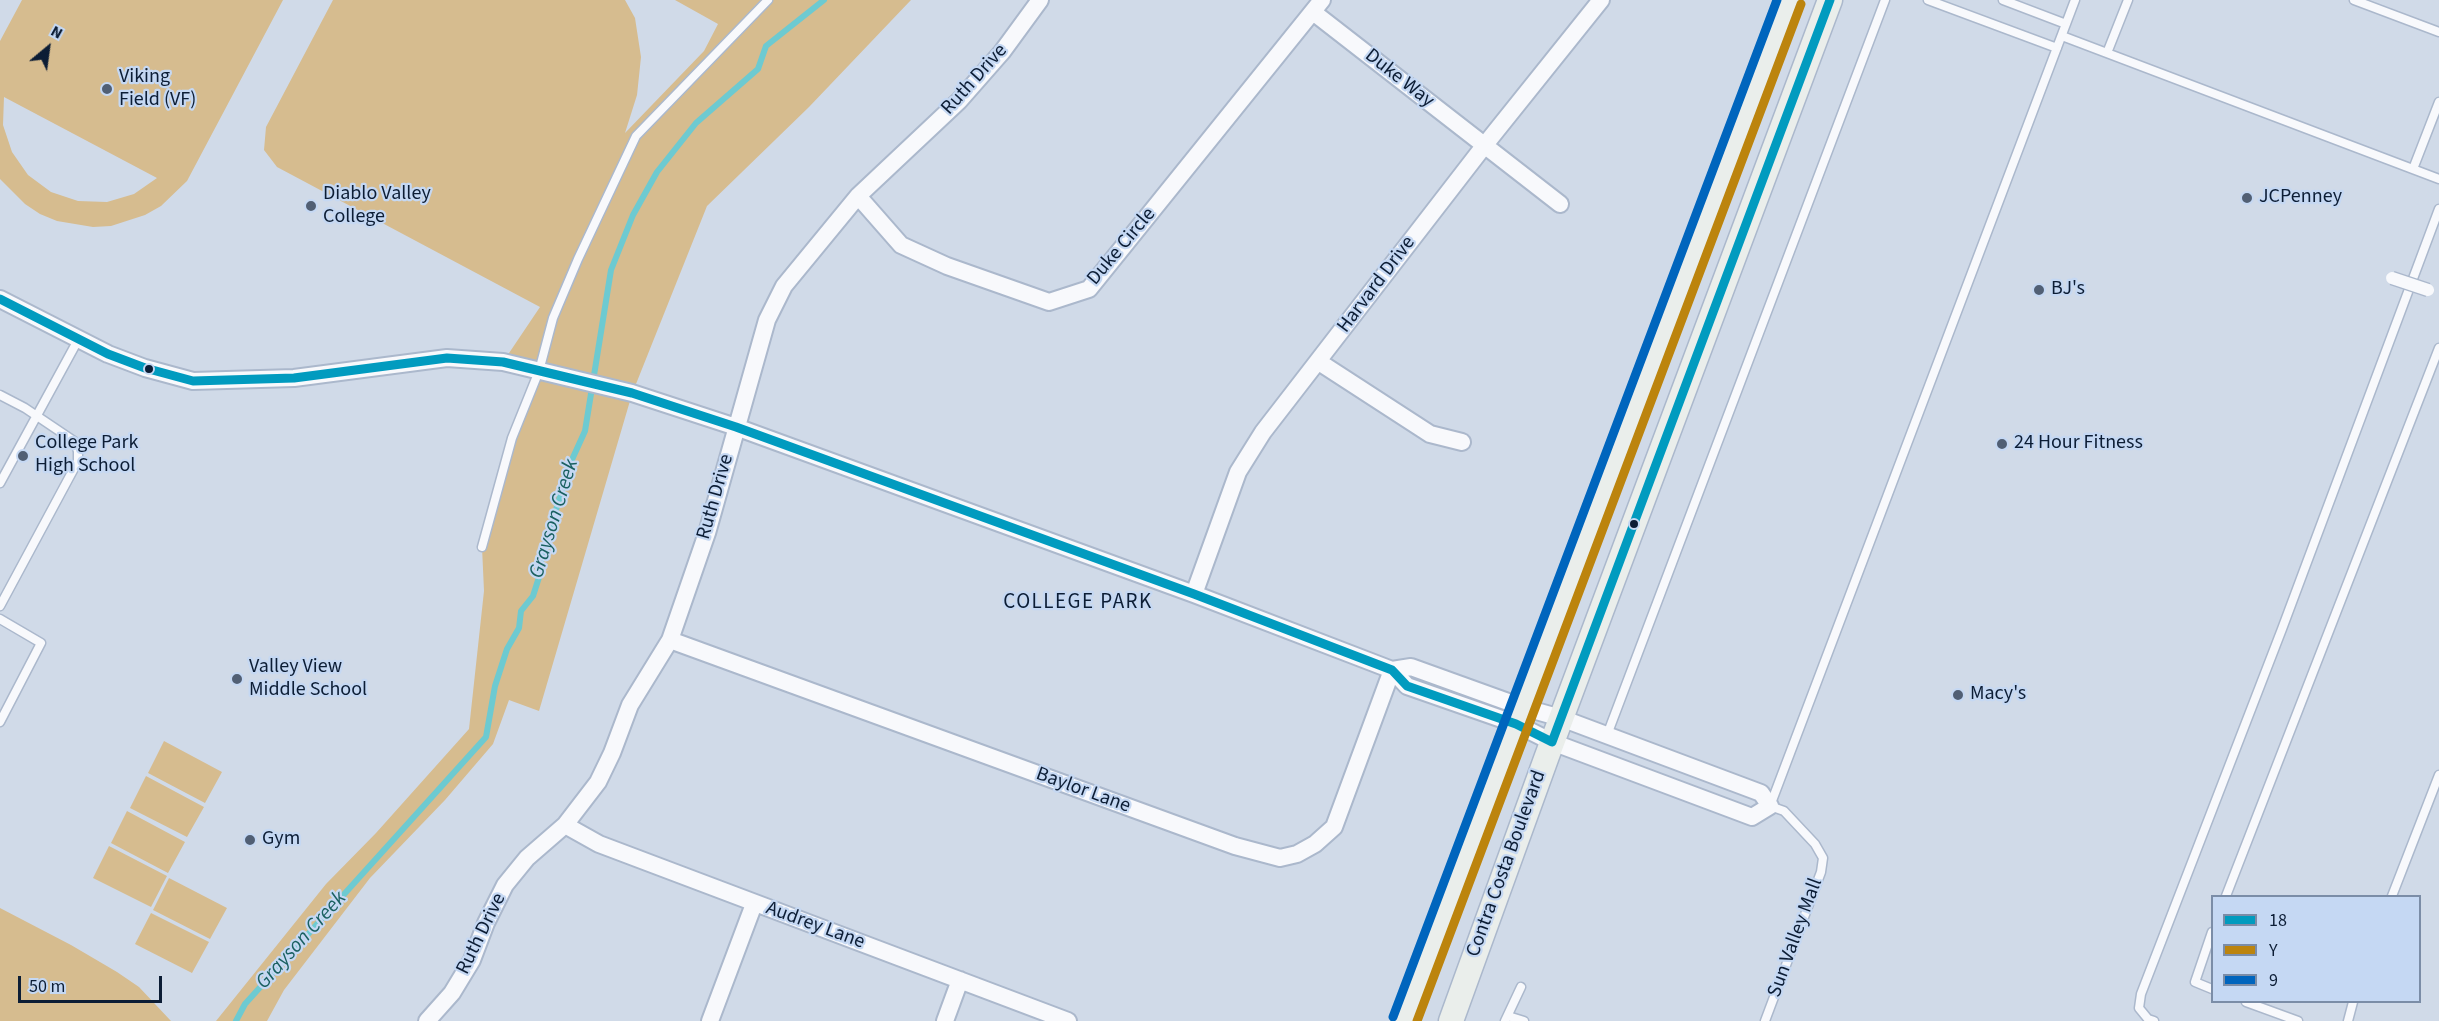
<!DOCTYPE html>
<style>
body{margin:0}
#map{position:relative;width:2439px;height:1021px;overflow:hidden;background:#d0dae8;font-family:"Source Sans 3",sans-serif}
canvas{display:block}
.legend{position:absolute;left:2211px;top:895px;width:210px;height:108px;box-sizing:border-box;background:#c5d8f3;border:2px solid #7b8da7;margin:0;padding:8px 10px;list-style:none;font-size:18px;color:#0c1d35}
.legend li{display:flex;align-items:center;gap:12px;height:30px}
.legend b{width:30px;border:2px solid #7b8da7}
.north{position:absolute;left:18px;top:18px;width:60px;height:60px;-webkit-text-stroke:4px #c5d8f3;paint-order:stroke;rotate:29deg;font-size:16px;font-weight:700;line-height:24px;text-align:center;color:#0c1d35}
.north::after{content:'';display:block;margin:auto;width:21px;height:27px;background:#0c1d35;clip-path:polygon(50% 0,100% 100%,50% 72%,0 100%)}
.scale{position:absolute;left:18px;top:976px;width:144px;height:27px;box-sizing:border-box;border:3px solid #0c1d35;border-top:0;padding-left:8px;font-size:18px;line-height:21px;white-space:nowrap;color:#0c1d35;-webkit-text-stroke:4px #c5d8f3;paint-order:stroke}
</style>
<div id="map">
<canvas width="2439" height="1021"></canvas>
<ul class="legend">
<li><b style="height:8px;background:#019bbf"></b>18</li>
<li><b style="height:8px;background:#bc840d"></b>Y</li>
<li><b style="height:8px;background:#0065bd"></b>9</li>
</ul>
<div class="north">N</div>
<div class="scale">50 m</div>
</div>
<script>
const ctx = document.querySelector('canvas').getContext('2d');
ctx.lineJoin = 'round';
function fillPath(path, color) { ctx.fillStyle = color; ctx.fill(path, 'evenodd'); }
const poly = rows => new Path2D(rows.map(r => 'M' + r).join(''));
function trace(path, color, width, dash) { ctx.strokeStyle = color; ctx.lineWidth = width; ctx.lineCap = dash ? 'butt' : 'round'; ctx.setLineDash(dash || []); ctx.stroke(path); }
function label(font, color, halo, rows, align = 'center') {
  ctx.font = font + ' "Source Sans 3",sans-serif'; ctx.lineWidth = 4.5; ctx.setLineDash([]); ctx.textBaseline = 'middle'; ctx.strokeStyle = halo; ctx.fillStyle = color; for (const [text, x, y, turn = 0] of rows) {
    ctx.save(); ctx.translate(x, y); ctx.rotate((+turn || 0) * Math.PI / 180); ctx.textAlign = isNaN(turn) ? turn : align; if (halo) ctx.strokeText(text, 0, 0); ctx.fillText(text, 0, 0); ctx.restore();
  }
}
const green = poly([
 [22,0,283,0,187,181,161,206,145,215,111,226,93,227,57,221,40,214,25,204,0,179,0,41],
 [4,97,157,178,134,194,107,202,78,201,51,192,28,175,12,152,3,125],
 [333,0,625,0,635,18,641,57,637,95,625,133,704,51,718,24,675,0,911,0,809,107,707,206,632,394,539,711,509,700,493,744,445,800,370,878,284,990,267,1021,216,1021,326,884,376,833,469,729,484,591,482,547,512,438,539,371,503,362,540,307,277,167,264,150,266,127],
 [164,741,222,772,205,803,148,773],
 [146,776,204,807,187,837,130,808],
 [127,811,185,842,168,873,111,843],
 [109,846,167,876,151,907,93,878],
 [169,878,227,908,210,939,153,910],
 [0,908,71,945,117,972,139,987,171,1021,0,1021],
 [151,913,209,942,192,973,135,944]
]);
const stream = poly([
 [236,1021,245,1004,486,737,495,686,507,649,519,628,521,611,533,596,541,571,541,559,570,464,585,431,611,270,633,215,657,172,696,123,758,69,766,46,824,0]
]);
const service = poly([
 [1928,0,2057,48],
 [2003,0,2066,24],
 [2354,0,2439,32],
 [2062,36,2439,179],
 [2107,53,2128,0],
 [2413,169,2439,102],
 [0,395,25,408,74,441,78,451,78,461,0,606],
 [0,483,78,340],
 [482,547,512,438,539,371,553,318,578,259,636,136,768,0],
 [0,619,41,643,0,722],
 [1607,735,1885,0],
 [2226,896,2439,348],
 [2392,896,2439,775],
 [2212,932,2195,982,2212,989],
 [2246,1002,2298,1021],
 [1508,1016,1524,1021],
 [1505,1021,1521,987],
 [1765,1021,1821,872,1823,858,1815,844,1784,811,1770,806,2075,0],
 [2154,1021,2148,1019,2139,1008,2141,994,2282,629,2439,209],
 [2348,1021,2353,1002]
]);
const minor = poly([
 [1313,12,1560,204],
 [858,196,901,245,947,266,1049,302,1089,289,1322,0],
 [0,299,108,354,145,368,193,381,294,378,447,358,503,362,632,393,736,427,1194,594,1392,670,1407,686,1516,724,1552,742,1752,817,1770,806,1761,793,1561,718,1522,707,1411,667,1392,670],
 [1319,362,1430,434,1462,442],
 [1194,594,1238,472,1263,432,1484,146,1601,0],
 [670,640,1235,846,1280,858,1297,854,1315,844,1334,827,1392,670],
 [565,825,599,844,1068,1021],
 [427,1021,452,993,472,960,486,923,505,885,527,858,565,825,598,782,612,753,630,705,670,640,707,533,767,320,784,286,858,196,959,101,1002,52,1040,0],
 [710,1021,754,904],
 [945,1021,960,980]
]);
const secondary = poly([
 [1404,1021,1790,0],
 [1451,1021,1547,756,1830,0]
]);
const pedestrianBridge = poly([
 [2392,278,2428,290]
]);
const bus1 = poly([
 [0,299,108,354,145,368,193,381,294,378,447,358,503,362,632,393,736,427,1194,594,1392,670,1407,686,1516,724,1552,742,1830,0]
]);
const bus2 = poly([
 [1417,1021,1801,4]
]);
const bus3 = poly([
 [1393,1017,1777,0]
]);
const markers = [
 [107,89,6,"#515f74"],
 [2247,198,6,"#515f74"],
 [311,206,6,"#515f74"],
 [2039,290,6,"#515f74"],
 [149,369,5,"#0c1d35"],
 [2002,444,6,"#515f74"],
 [23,456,6,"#515f74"],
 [1634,524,5,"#0c1d35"],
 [237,679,6,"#515f74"],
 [1958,695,6,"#515f74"],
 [250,840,6,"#515f74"]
];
const poiNames = [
 ["Viking",119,78],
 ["Field (VF)",119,101],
 ["Diablo Valley",323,195],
 ["College",323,218],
 ["JCPenney",2259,198],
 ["BJ's",2051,290],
 ["College Park",35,444],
 ["High School",35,467],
 ["24 Hour Fitness",2014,444],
 ["Valley View",249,668],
 ["Middle School",249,691],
 ["Macy's",1970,695],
 ["Gym",262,840]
];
const streetNames = [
 ["Duke Way",1399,79,38],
 ["Ruth Drive",975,80,-48],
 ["Duke Circle",1122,247,-50],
 ["Harvard Drive",1377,285,-53],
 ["Ruth Drive",716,497,-74],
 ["Baylor Lane",1083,791,20],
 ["Contra Costa Boulevard",1507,864,-70],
 ["Audrey Lane",815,926,20],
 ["Ruth Drive",482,934,-64],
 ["Sun Valley Mall",1796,938,-70]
];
const waterNames = [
 ["Grayson Creek",555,519,-73],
 ["Grayson Creek",302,941,-48]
];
const neighbourhoodNames = [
 ["COLLEGE PARK",1078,603]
];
fillPath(green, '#d6bc8f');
trace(stream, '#6dcad1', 6);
trace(service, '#abb8cc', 11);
trace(minor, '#abb8cc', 20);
trace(secondary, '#abb8cc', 27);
trace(service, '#f8f9fc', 8);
trace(minor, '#f8f9fc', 16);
trace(secondary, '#eaeeeb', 24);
trace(pedestrianBridge, '#abb8cc', 15, []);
trace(pedestrianBridge, '#f8f9fc', 12);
trace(bus1, '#019bbf', 9);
trace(bus2, '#bc840d', 9);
trace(bus3, '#0065bd', 9);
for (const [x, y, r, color] of markers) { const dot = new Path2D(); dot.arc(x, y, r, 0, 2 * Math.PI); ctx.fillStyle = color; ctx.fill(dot); trace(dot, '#c5d8f3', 2); }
label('20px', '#0c1d35', '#c5d8f3', poiNames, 'left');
label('20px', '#0c1d35', '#c5d8f3', streetNames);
label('italic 21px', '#1a6061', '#c5d8f3', waterNames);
ctx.letterSpacing = '1.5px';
label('21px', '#0c1d35', '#c5d8f3', neighbourhoodNames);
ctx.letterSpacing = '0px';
</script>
